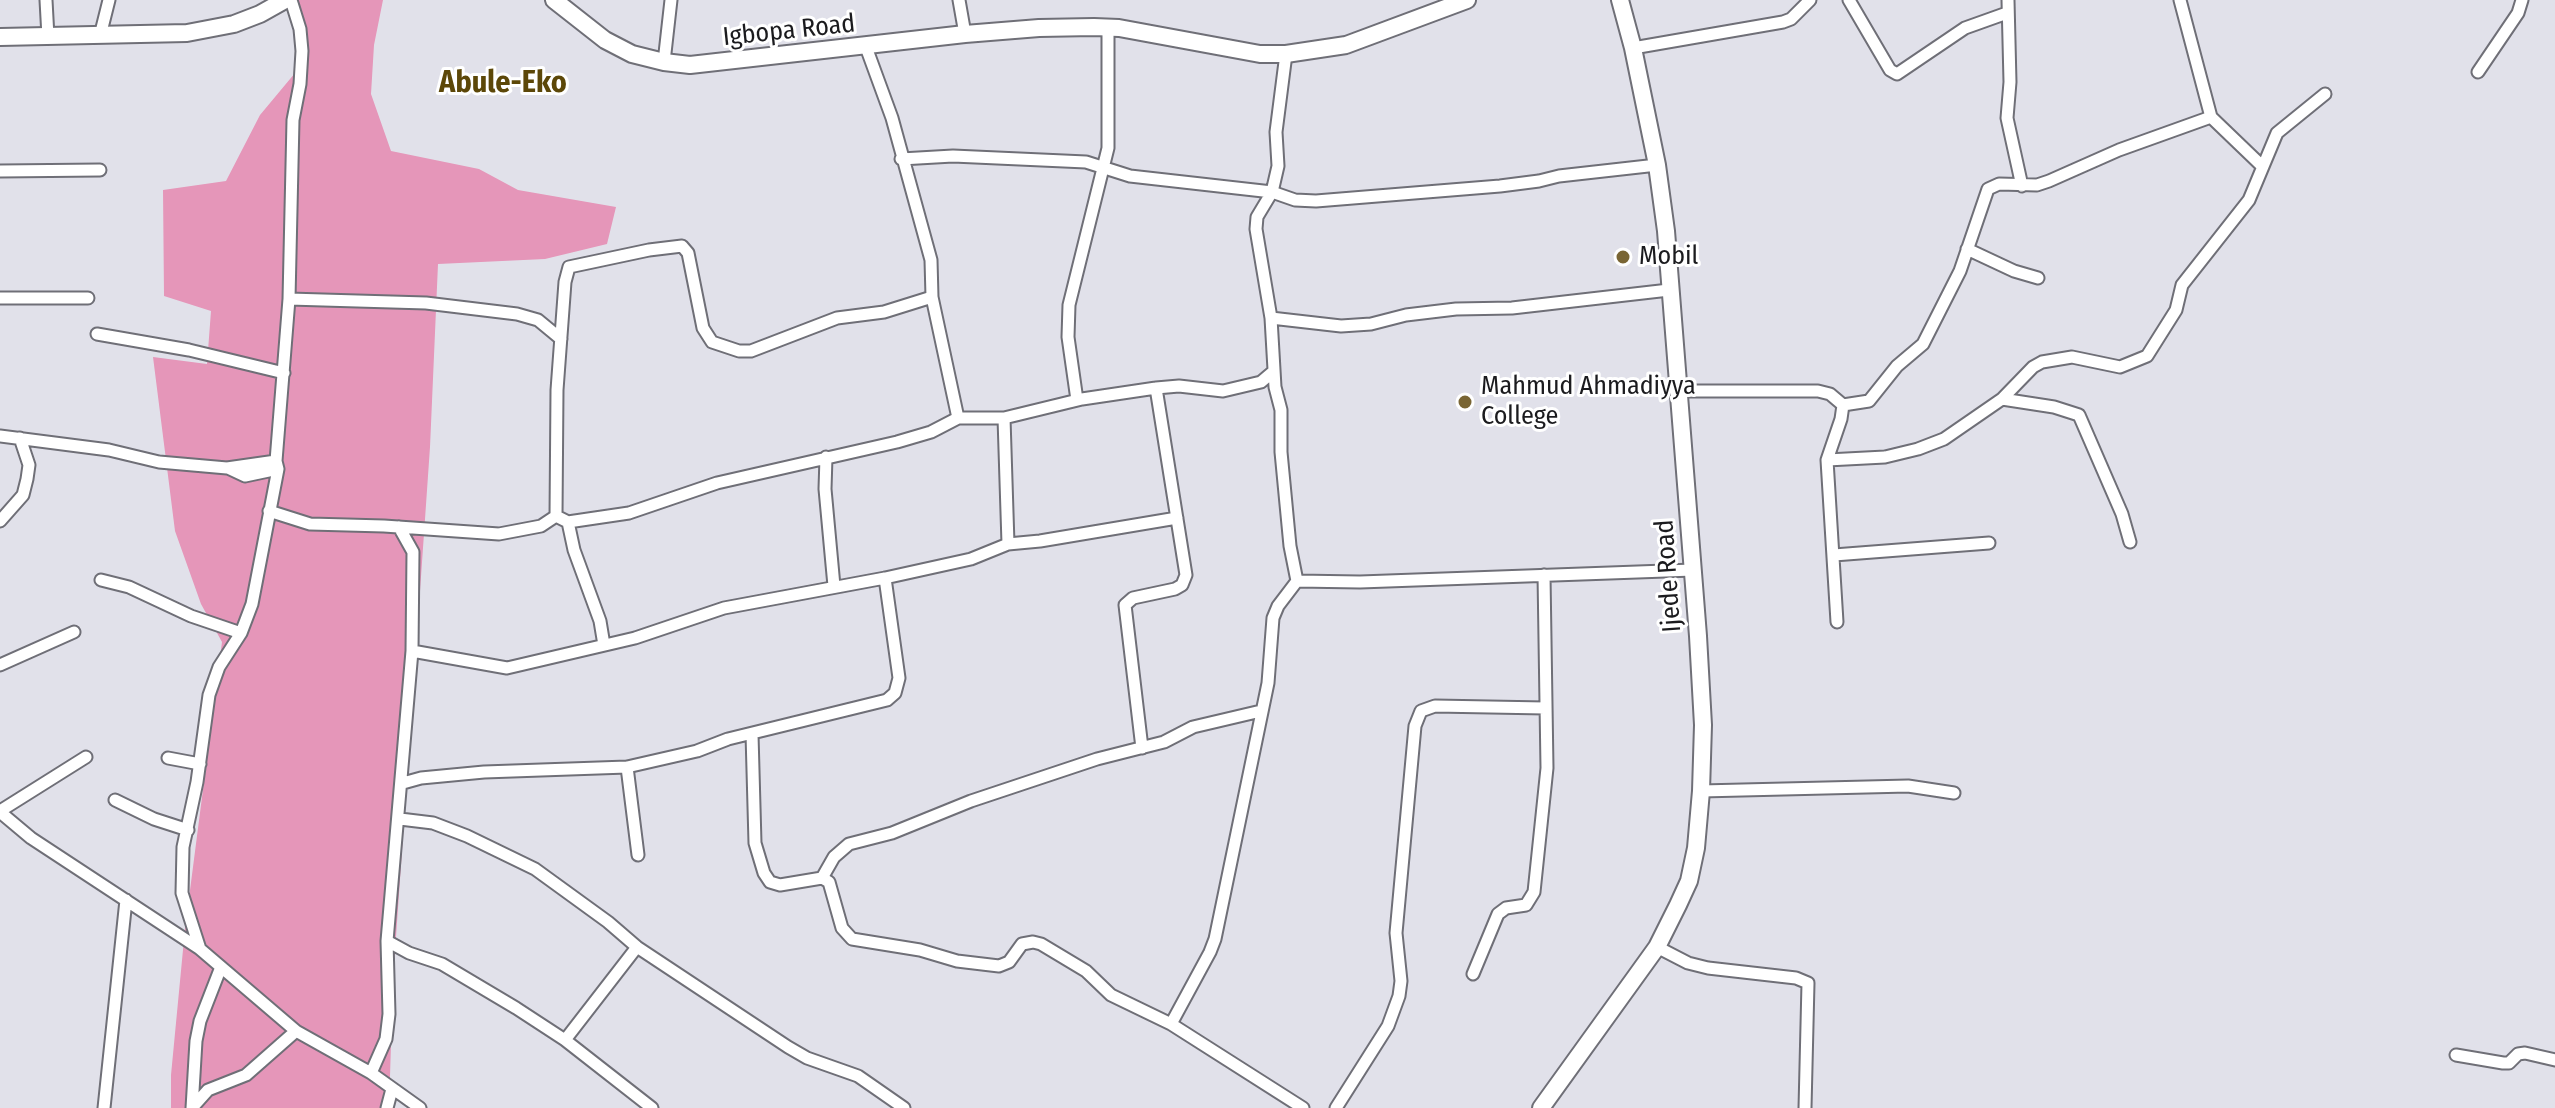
<!DOCTYPE html>
<style>
body{margin:0}
canvas{display:block;background:#e1e1ea}
</style>
<canvas width="2555" height="1108"></canvas>
<script>
const ctx = document.querySelector('canvas').getContext('2d');
ctx.lineJoin = 'round';
function fillPath(path, color) { ctx.fillStyle = color; ctx.fill(path, 'evenodd'); }
const poly = rows => new Path2D(rows.map(r => 'M' + r).join(''));
function trace(path, color, width, dash) { ctx.strokeStyle = color; ctx.lineWidth = width; ctx.lineCap = dash ? 'butt' : 'round'; ctx.setLineDash(dash || []); ctx.stroke(path); }
function label(font, color, halo, rows, align = 'center') {
  ctx.font = font + ' "Fira Sans Condensed",sans-serif'; ctx.lineWidth = 6; ctx.setLineDash([]); ctx.textBaseline = 'middle'; ctx.strokeStyle = halo; ctx.fillStyle = color; for (const [text, x, y, turn = 0] of rows) {
    ctx.save(); ctx.translate(x, y); ctx.rotate((+turn || 0) * Math.PI / 180); ctx.textAlign = isNaN(turn) ? turn : align; if (halo) ctx.strokeText(text, 0, 0); ctx.fillText(text, 0, 0); ctx.restore();
  }
}
const green = poly([
 [289,0,383,0,374,45,371,94,391,151,479,169,518,190,616,207,607,244,545,259,438,264,430,447,393,980,389,1108,171,1108,171,1075,185,929,222,642,201,604,175,531,153,357,207,364,211,311,164,296,163,190,226,181,260,115,300,67]
]);
const street = poly([
 [46,0,48,37],
 [959,0,965,34],
 [1849,0,1890,70,1897,74,1965,28,2007,13],
 [2008,0,2010,82,2007,118,2022,186],
 [2180,0,2211,117,2262,166],
 [100,36,109,0],
 [866,47,892,118,931,260,932,297,958,418],
 [1633,48,1783,22,1791,19,1810,0],
 [664,62,671,0],
 [2478,72,2518,13,2522,0],
 [901,159,953,156,1086,162,1130,176,1272,192,1295,200,1316,201,1500,186,1539,181,1559,176,1657,165],
 [0,171,100,170],
 [1967,249,2014,271,2038,278],
 [0,298,88,298],
 [289,299,426,303,517,314,538,320,561,339],
 [1271,318,1341,326,1371,324,1406,315,1456,309,1512,308,1669,290],
 [97,334,189,350,284,373],
 [1679,391,1818,391,1830,394,1843,405,1841,419,1827,460,1837,622],
 [2002,399,2054,407,2079,415,2122,514,2130,542],
 [1077,400,1068,337,1069,305,1108,148,1108,27],
 [1843,405,1869,401,1897,366,1923,344,1960,271,1988,189,1999,184,2037,185,2049,181,2119,150,2211,117],
 [1004,418,1008,544],
 [0,436,109,450,159,462,227,468,276,461],
 [826,457,825,489,834,586],
 [1827,460,1885,457,1918,449,1944,439,2002,399,2033,367,2042,362,2072,357,2120,367,2147,356,2176,310,2182,285,2249,200,2277,133,2325,94],
 [228,468,245,476,278,469],
 [269,511,310,524,384,526,499,534,541,526,556,516],
 [556,516,568,522,629,513,717,483,897,442,931,432,958,418,1004,418,1082,399,1156,388,1179,386,1223,391,1261,382,1274,371],
 [556,516,557,390,565,282,569,267,649,250,682,246,688,253,703,328,712,342,739,351,751,351,837,318,884,312,932,297],
 [0,521,23,495,27,479,29,465,20,438],
 [568,522,574,550,600,621,604,645],
 [1834,555,1989,543],
 [101,580,129,587,191,616,241,633],
 [1297,581,1360,582,1693,570],
 [412,651,507,668,635,638,724,608,885,578,971,559,1008,544,1040,541,1177,518],
 [0,665,74,632],
 [752,734,755,843,764,873,770,882,780,885,822,878,834,857,849,844,892,833,971,801,1097,759,1164,742,1193,727,1261,711],
 [1142,748,1125,605,1133,598,1175,589,1182,585,1186,575,1156,388],
 [168,758,200,764],
 [627,767,638,855],
 [403,783,421,778,484,772,627,767,697,751,728,739,887,700,895,693,899,678,885,578],
 [1701,791,1908,786,1954,793],
 [115,800,154,819,188,830],
 [0,811,86,757],
 [0,812,31,838,200,949,296,1031,371,1073,420,1108],
 [400,819,433,823,467,836,535,869,608,922,637,947,788,1047,807,1058,858,1076,904,1108],
 [822,878,829,882,842,928,852,939,920,950,957,961,999,966,1009,962,1022,944,1033,942,1041,944,1086,971,1111,995,1171,1024,1303,1108],
 [387,941,409,953,442,964,516,1008,565,1040,652,1108],
 [1657,947,1688,963,1708,968,1796,978,1808,983,1805,1108],
 [200,949,182,893,183,847,197,782,209,695,219,667,241,633,252,604,278,469,276,461,289,299,293,120,300,84,302,51,300,29,291,0],
 [1473,974,1498,914,1506,908,1526,905,1534,892,1547,768,1544,575],
 [1171,1024,1210,952,1215,939,1268,683,1273,618,1278,606,1297,581,1290,546,1281,452,1281,410,1275,387,1271,318,1256,229,1257,217,1272,192,1278,166,1276,132,1286,54],
 [565,1040,637,947],
 [2456,1055,2503,1063,2509,1063,2518,1054,2525,1053,2555,1060],
 [371,1073,386,1039,389,1014,387,941,412,651,413,552,399,527],
 [104,1108,126,900],
 [192,1108,196,1041,200,1021,221,967],
 [192,1108,208,1090,246,1075,296,1031],
 [387,1108,392,1089],
 [1336,1108,1388,1026,1399,996,1401,981,1396,933,1415,726,1421,711,1435,706,1545,708]
]);
const secondary = poly([
 [554,0,605,40,632,54,664,62,690,65,965,34,1039,28,1094,27,1119,28,1260,54,1286,54,1346,45,1467,0],
 [0,37,187,33,234,24,260,14,285,0],
 [1541,1108,1657,947,1678,905,1689,881,1696,848,1701,791,1703,725,1698,636,1666,231,1657,165,1633,48,1620,0]
]);
const markers = [
 [1623,257,8,"#796534"],
 [1465,402,8,"#796534"]
];
const streetNames = [
 ["Igbopa Road",789,31,-6],
 ["Ijede Road",1669,576,-94]
];
const poiNames = [
 ["Mobil",1639,257],
 ["Mahmud Ahmadiyya",1481,387],
 ["College",1481,417]
];
const quarterNames = [
 ["Abule-Eko",503,84]
];
fillPath(green, '#e596b9');
trace(street, '#6f6f77', 15);
trace(secondary, '#6f6f77', 20);
trace(street, '#fff', 11);
trace(secondary, '#fff', 16);
for (const [x, y, r, color] of markers) { const dot = new Path2D(); dot.arc(x, y, r, 0, 2 * Math.PI); ctx.fillStyle = color; ctx.fill(dot); trace(dot, '#fff', 3); }
label('26px', '#1b1b1e', '#fff', streetNames);
label('26px', '#1b1b1e', '#fff', poiNames, 'left');
label('bold 30px', '#5c4708', '#fff', quarterNames);
</script>
